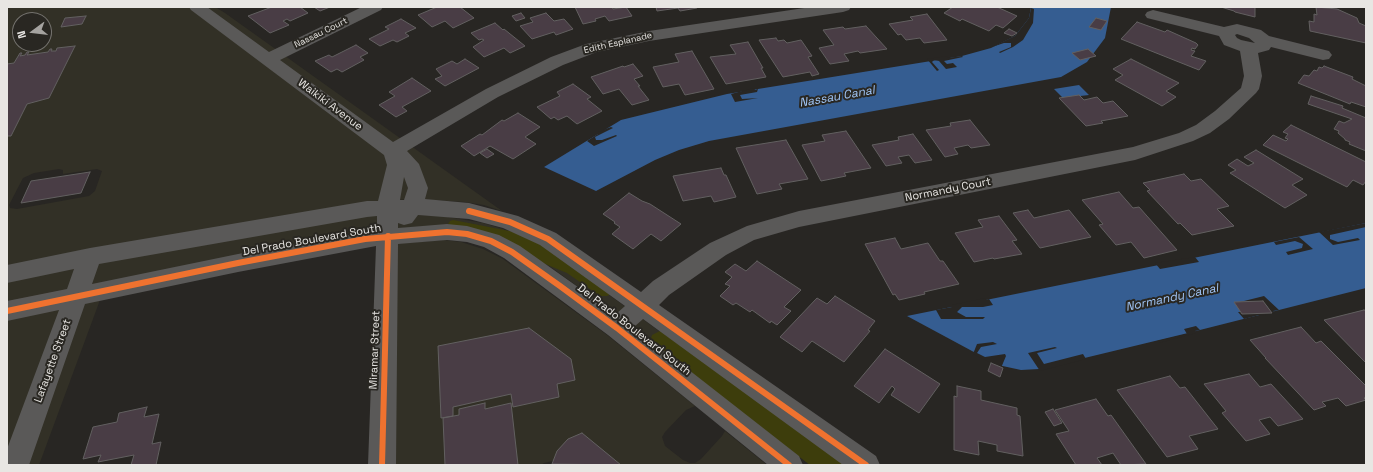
<!DOCTYPE html>
<style>
body{margin:0}
#map{position:relative;width:1373px;height:472px;overflow:hidden;background:#282623;font-family:"Space Grotesk",sans-serif}
canvas{display:block}
.frame{position:absolute;inset:0;border:8px solid #e8e6e3;pointer-events:none}
.north{position:absolute;left:12px;top:12px;width:40px;height:40px;box-sizing:border-box;background:#292722;border:1px solid #75736f;border-radius:50%;rotate:255deg;font-size:11px;font-weight:700;line-height:16px;text-align:center;color:#e8e6e3}
.north::after{content:'';display:block;margin:auto;width:14px;height:18px;background:#a5a3a0;clip-path:polygon(50% 0,100% 100%,50% 72%,0 100%)}
</style>
<div id="map">
<canvas width="1373" height="472"></canvas>
<div class="frame"></div>
<div class="north">N</div>
</div>
<script>
const ctx = document.querySelector('canvas').getContext('2d');
ctx.lineJoin = 'round';
function fillPath(path, color) { ctx.fillStyle = color; ctx.fill(path, 'evenodd'); }
const poly = rows => new Path2D(rows.map(r => 'M' + r).join(''));
function trace(path, color, width, dash) { ctx.strokeStyle = color; ctx.lineWidth = width; ctx.lineCap = dash ? 'butt' : 'round'; ctx.setLineDash(dash || []); ctx.stroke(path); }
function label(font, color, halo, rows, align = 'center') {
  ctx.font = font + ' "Space Grotesk",sans-serif'; ctx.lineWidth = 4; ctx.setLineDash([]); ctx.textBaseline = 'middle'; ctx.strokeStyle = halo; ctx.fillStyle = color; for (const [text, x, y, turn = 0] of rows) {
    ctx.save(); ctx.translate(x, y); ctx.rotate((+turn || 0) * Math.PI / 180); ctx.textAlign = isNaN(turn) ? turn : align; if (halo) ctx.strokeText(text, 0, 0); ctx.fillText(text, 0, 0); ctx.restore();
  }
}
const built = poly([
 [7,7,215,7,225,13,502,211,484,205,465,202,414,199,392,200,7,266],
 [20,20,44,20,44,44,20,44],
 [59,169,63,170,63,174,97,169,102,171,95,191,89,196,17,209,10,208,9,205,23,178,34,173],
 [398,214,442,216,483,223,503,229,565,263,844,465,810,465,626,321,520,245,449,225,389,229,389,225,330,238,7,303,7,281,88,265,366,216],
 [444,240,461,242,483,249,503,259,607,335,695,406,686,410,665,432,662,437,665,446,683,460,690,463,695,463,701,459,722,436,725,431,767,465,573,465,562,459,544,463,541,465,392,465,390,244],
 [100,300,39,465,7,465,7,319]
]);
const green = poly([
 [453,220,525,234,610,293,609,295,607,296,600,296,567,273,448,224,450,221],
 [660,331,850,465,810,465,650,342,652,335]
]);
const water = poly([
 [1031,7,1111,7,1105,38,1087,62,1061,77,709,141,679,150,655,160,596,191,544,167,621,120,727,94,962,56,991,48,1015,36,1029,18],
 [1079,85,1089,95,1063,98,1054,89],
 [1366,223,1366,288,1188,333,1039,369,1021,370,998,365,907,316]
]);
const pier = poly([
 [1031,8,1034,9,1033,23,1023,40,1013,47,1000,53,999,52,1011,47,1011,43,1004,43,992,47,1015,36,1029,18],
 [947,56,948,58,962,56,963,57,944,61,947,64,953,63,957,67,946,69,939,61,934,60,932,62,939,70,937,71,927,59],
 [754,88,755,90,758,89,757,92,740,95,742,99,758,98,735,102,731,94],
 [611,127,613,128,595,137,596,140,602,140,616,135,617,136,594,146,587,141,598,134,598,132],
 [1366,223,1366,227,1330,235,1330,239,1338,242,1358,238,1360,240,1333,245,1319,232],
 [1299,237,1313,249,1288,255,1286,252,1302,248,1303,244,1295,241,1276,245,1274,242],
 [1195,257,1199,262,1160,269,1155,263],
 [1264,296,1279,310,1273,311,1275,313,1261,316,1259,315,1244,319,1238,312,1266,311,1268,307,1259,302,1236,303],
 [985,298,986,300,989,299,993,305,983,307,962,307,957,312,966,317,985,317,983,319,941,319,936,310,952,307,952,305],
 [1196,326,1200,330,1195,331,1196,333,1159,343,1157,341,1187,334,1184,329],
 [993,342,997,344,981,347,977,353,985,357,1005,354,1006,356,1001,368,973,354,977,344],
 [1055,347,1057,348,1037,353,1044,364,1083,354,1086,359,1040,371,1028,353]
]);
const building = poly([
 [272,7,300,7,308,13,290,21,287,19,283,21,289,25,270,33,248,16,272,7],
 [314,7,330,7,320,11,314,7],
 [437,7,460,7,474,18,453,28,445,21,432,27,418,15,437,7],
 [575,7,612,7,613,9,626,7,632,16,609,21,605,16,595,19,596,21,583,24,575,7],
 [656,7,697,7,697,8,680,11,678,8,657,11,656,7],
 [953,7,997,7,1017,16,1003,28,996,25,989,31,962,19,960,21,944,13,953,7],
 [1221,7,1255,7,1255,17,1235,12,1234,11,1221,7],
 [1316,7,1337,9,1357,18,1359,23,1366,26,1366,43,1310,31,1309,21,1314,22,1314,14,1317,15,1316,7],
 [521,13,525,18,516,21,512,16,521,13],
 [546,13,554,21,564,19,573,29,556,35,554,32,532,39,520,26,533,22,530,18,546,13],
 [927,14,947,40,924,43,920,38,906,40,901,34,898,35,889,24,913,20,910,17,927,14],
 [86,16,82,24,61,27,65,18,86,16],
 [1096,18,1107,21,1101,30,1089,27,1096,18],
 [401,19,416,28,405,33,409,36,397,42,393,40,380,46,369,39,389,29,385,27,401,19],
 [1137,22,1165,32,1167,30,1196,43,1198,45,1195,49,1192,48,1191,50,1195,51,1191,56,1206,61,1199,70,1121,39,1137,22],
 [495,23,503,30,504,29,525,46,510,53,504,48,484,57,473,47,484,40,482,39,479,40,471,33,495,23],
 [866,26,887,49,860,53,858,51,844,54,849,61,830,64,819,48,834,45,823,30,843,27,845,29,866,26],
 [1009,29,1017,33,1012,36,1004,33,1009,29],
 [776,38,778,41,784,40,787,43,801,40,812,56,808,57,819,74,812,76,810,72,783,77,759,40,776,38],
 [748,42,763,68,761,68,766,77,726,84,710,57,736,54,730,45,748,42],
 [356,45,368,53,360,57,364,60,342,72,337,69,331,72,315,61,329,55,332,57,356,45],
 [75,46,49,98,27,104,11,136,7,136,7,64,14,63,20,53,22,53,20,56,25,55,27,52,29,52,27,55,48,52,50,49,52,49,51,51,56,51,57,48,75,46],
 [1088,49,1096,56,1080,60,1072,53,1088,49],
 [692,51,714,89,685,95,679,84,663,87,653,67,679,62,675,54,692,51],
 [465,59,479,68,445,86,435,79,442,76,436,69,452,61,457,64,465,59],
 [1131,59,1179,83,1166,91,1176,97,1162,106,1115,80,1123,75,1113,69,1131,59],
 [633,64,643,76,634,79,640,86,638,86,649,100,632,105,619,89,603,94,591,77,623,66,624,67,633,64],
 [1324,66,1353,77,1352,79,1366,86,1366,107,1351,102,1350,104,1298,83,1304,75,1309,76,1314,70,1317,71,1319,67,1322,68,1324,66],
 [412,78,431,91,402,107,407,111,396,117,379,105,395,96,389,92,412,78],
 [573,84,591,97,587,99,602,111,577,124,567,116,558,120,554,117,551,119,537,107,560,96,557,92,573,84],
 [1079,95,1084,100,1097,97,1103,103,1113,101,1128,116,1101,121,1103,123,1086,126,1059,98,1079,95],
 [1311,96,1343,106,1342,108,1366,118,1366,151,1349,144,1350,142,1345,140,1345,139,1338,133,1339,131,1334,129,1339,121,1344,123,1352,119,1308,104,1311,96],
 [518,113,540,127,525,137,536,144,513,159,490,146,474,156,461,146,480,134,482,135,502,120,504,121,518,113],
 [970,120,990,145,971,148,968,145,954,148,958,154,945,157,926,130,951,126,950,123,970,120],
 [1291,125,1366,162,1366,181,1363,185,1353,180,1347,187,1263,145,1273,135,1286,141,1288,139,1285,138,1288,134,1283,132,1291,125],
 [846,131,871,168,844,173,846,176,821,181,802,145,825,141,822,135,846,131],
 [913,134,932,160,915,163,909,155,898,157,902,163,886,166,872,145,899,140,898,137,913,134],
 [786,140,808,179,779,184,782,189,757,194,736,148,786,140],
 [487,149,494,154,487,158,480,153,487,149],
 [1256,150,1303,179,1292,185,1307,195,1285,208,1230,173,1236,170,1228,165,1237,159,1248,166,1254,163,1244,157,1256,150],
 [721,168,724,175,726,175,736,197,714,202,711,196,683,201,673,176,721,168],
 [90,172,81,193,21,203,31,181,90,172],
 [1184,174,1191,181,1201,179,1229,206,1217,209,1234,226,1192,235,1180,223,1178,224,1147,191,1150,190,1143,183,1184,174],
 [1119,192,1133,208,1139,207,1177,250,1144,258,1131,242,1116,245,1099,225,1103,224,1082,200,1119,192],
 [629,193,642,201,650,204,681,224,661,241,651,234,633,249,612,234,620,227,614,223,615,222,603,214,629,193],
 [1028,210,1034,218,1069,210,1091,237,1040,248,1013,213,1028,210],
 [999,216,1017,240,1012,241,1022,254,994,259,993,258,974,262,955,233,983,227,978,220,999,216],
 [895,238,901,249,928,243,940,261,943,261,959,284,924,292,925,294,899,300,895,294,893,295,865,244,895,238],
 [757,261,801,290,784,307,791,311,777,325,771,321,770,323,752,310,750,312,736,303,733,305,720,296,730,286,725,284,732,277,725,272,735,264,746,271,757,261],
 [835,296,875,321,868,330,870,331,844,362,812,341,802,352,780,337,817,298,827,304,835,296],
 [1263,301,1272,313,1242,314,1234,302,1263,301],
 [1364,310,1366,311,1366,363,1324,320,1364,310],
 [1301,327,1316,343,1321,341,1366,386,1366,397,1364,398,1366,400,1346,406,1338,398,1322,402,1326,406,1314,410,1265,358,1266,358,1250,340,1301,327],
 [529,328,571,359,575,380,557,384,559,397,513,407,511,394,453,407,453,416,441,418,438,346,529,328],
 [885,349,940,384,919,413,891,395,895,389,892,386,879,403,854,386,885,349],
 [991,363,1003,368,1000,377,988,371,991,363],
 [1249,374,1260,387,1271,384,1303,419,1278,426,1270,417,1259,420,1270,434,1246,441,1222,413,1226,411,1204,384,1249,374],
 [1170,376,1180,388,1185,387,1218,429,1189,436,1198,449,1167,457,1117,390,1170,376],
 [957,386,981,391,981,400,1017,408,1017,415,1020,416,1023,456,997,451,997,445,978,441,979,455,954,450,954,396,957,397,957,386],
 [1096,399,1108,416,1111,415,1146,464,1121,465,1113,453,1097,458,1102,465,1076,465,1056,434,1069,431,1055,410,1096,399],
 [485,403,485,409,511,403,518,465,445,465,443,418,459,415,459,409,485,403],
 [147,407,144,417,159,414,152,444,161,442,156,465,131,465,134,455,98,462,101,455,83,459,93,427,117,422,119,413,147,407],
 [1053,409,1062,423,1054,426,1045,412,1053,409],
 [582,433,621,465,552,464,557,451,568,439,582,433]
]);
const minor = poly([
 [189,7,207,7,269,52,362,7,383,7,381,10,280,60,393,142,486,89,551,57,586,44,649,31,811,7,851,7,849,10,843,12,649,41,597,52,563,65,498,97,407,151,419,164,428,188,425,199,469,203,518,216,556,233,641,292,653,281,710,243,747,226,799,211,1133,147,1179,133,1196,125,1215,111,1241,88,1244,76,1240,51,1224,45,1219,36,1147,18,1145,15,1147,12,1153,10,1224,27,1237,24,1261,30,1269,36,1329,51,1332,55,1329,59,1323,60,1271,47,1269,50,1258,53,1262,76,1259,89,1256,93,1229,119,1210,133,1193,141,1135,160,799,227,754,240,726,255,669,295,659,305,876,456,880,465,843,465,643,319,634,327,799,456,803,465,768,465,608,335,504,258,484,247,467,242,447,240,398,244,396,465,368,465,376,246,238,272,85,304,29,465,7,465,7,449,59,310,7,321,7,301,67,289,74,269,7,283,7,265,90,248,367,201,378,201,387,165,384,155,191,10,189,7],
 [1237,34,1249,38,1255,43,1241,40,1237,38,1235,35,1237,34],
 [404,177,408,188,404,200,400,200,404,177],
 [418,215,469,219,503,228,540,245,625,306,616,314,520,246,499,235,467,226,447,224,398,228,398,223,404,225,412,223,418,215],
 [377,216,377,230,238,254,92,284,99,264,367,217,377,216]
]);
const cycleway = poly([
 [469,211,510,222,548,239,866,465],
 [7,311,238,263,365,239,447,232,467,234,491,241,512,252,560,286,617,328,789,465],
 [382,465,388,236]
]);
const farStreetnames = [
 ["Nassau Court",321,33,-26],
 ["Edith Esplanade",618,43,-13]
];
const streetNames = [
 ["Waikiki Avenue",330,105,37],
 ["Normandy Court",948,190,-11],
 ["Del Prado Boulevard South",312,240,-10],
 ["Del Prado Boulevard South",634,330,38],
 ["Miramar Street",375,350,-88],
 ["Lafayette Street",53,361,-70]
];
const waterNames = [
 ["Nassau Canal",837,97,-10],
 ["Normandy Canal",1172,298,-12]
];
fillPath(built, '#323026');
fillPath(green, '#3d3d0c');
fillPath(water, '#355d91');
fillPath(pier, '#282623');
fillPath(building, '#493d45');
trace(building, '#626060', 1);
fillPath(minor, '#5a5958');
trace(cycleway, '#ef722f', 6);
label('9px', '#e8e6e3', '#292722', farStreetnames);
label('11px', '#e8e6e3', '#292722', streetNames);
label('italic 12px', '#a1c6f7', '#292722', waterNames);
</script>
